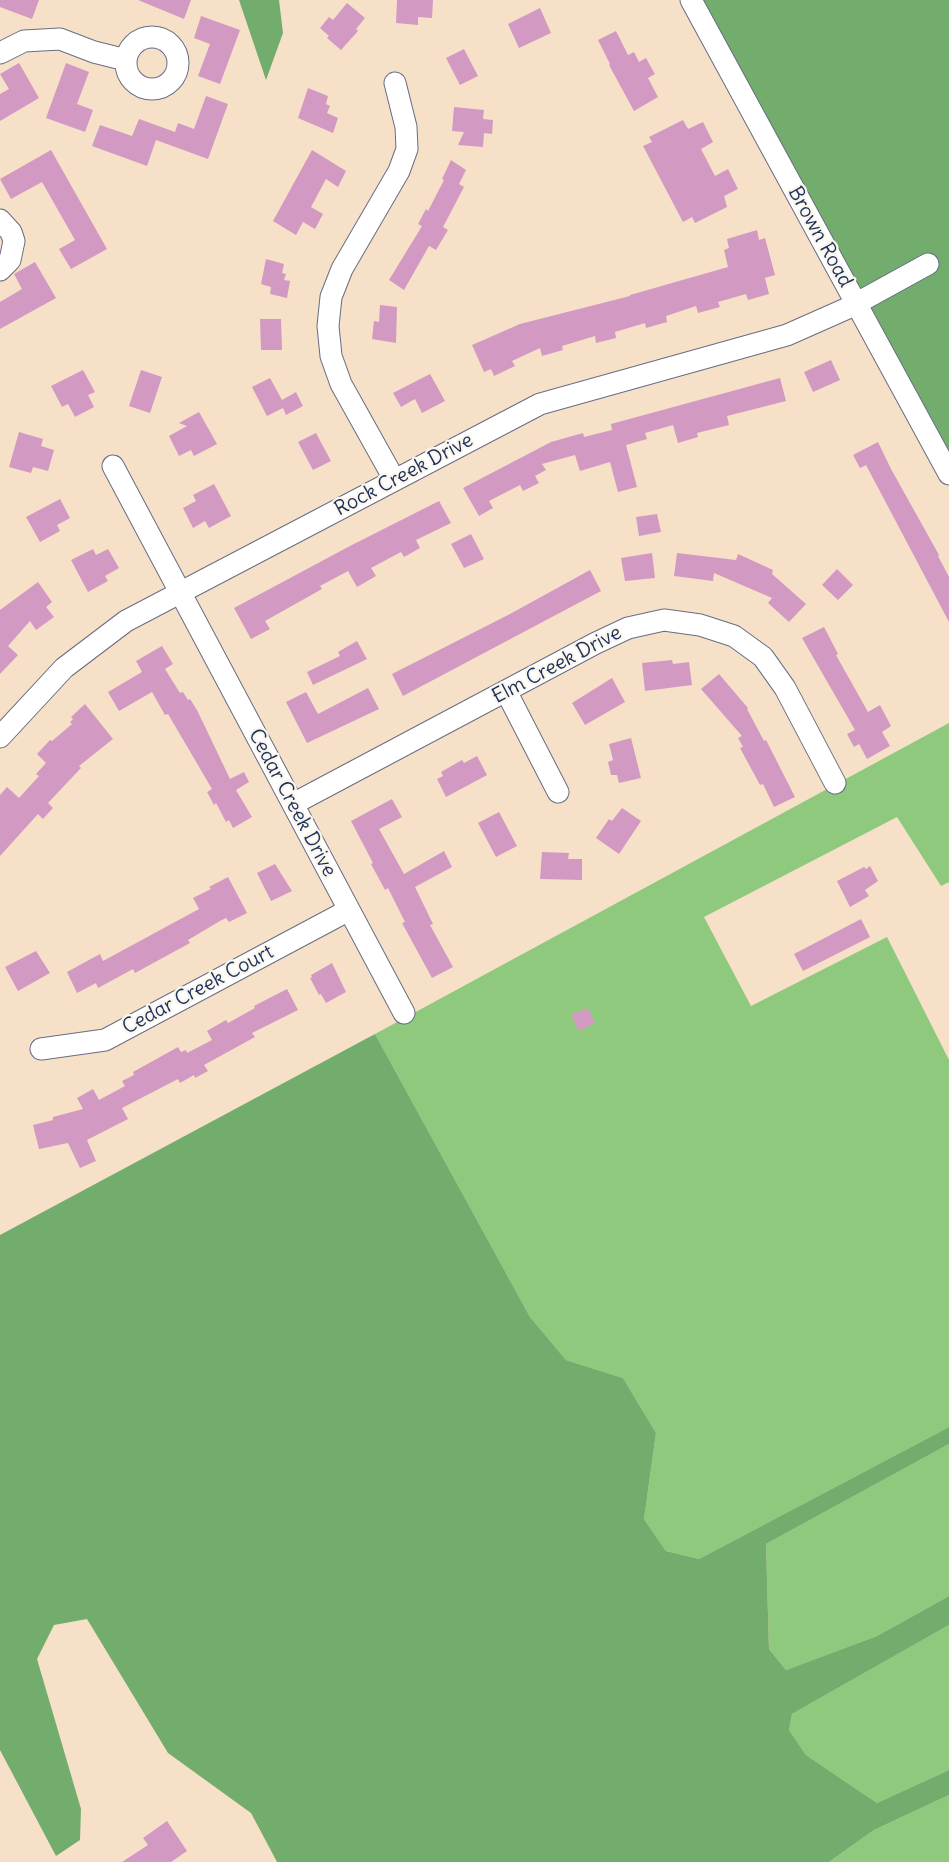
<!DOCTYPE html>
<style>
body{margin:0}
canvas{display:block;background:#f6e0c7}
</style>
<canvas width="949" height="1862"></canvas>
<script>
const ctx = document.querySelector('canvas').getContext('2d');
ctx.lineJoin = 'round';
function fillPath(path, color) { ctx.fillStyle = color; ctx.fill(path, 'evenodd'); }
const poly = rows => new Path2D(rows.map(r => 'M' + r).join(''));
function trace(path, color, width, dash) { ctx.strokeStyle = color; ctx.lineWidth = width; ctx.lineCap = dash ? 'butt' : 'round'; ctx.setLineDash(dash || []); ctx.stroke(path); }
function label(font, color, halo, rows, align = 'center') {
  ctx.font = font + ' Delius,sans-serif'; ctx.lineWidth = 4.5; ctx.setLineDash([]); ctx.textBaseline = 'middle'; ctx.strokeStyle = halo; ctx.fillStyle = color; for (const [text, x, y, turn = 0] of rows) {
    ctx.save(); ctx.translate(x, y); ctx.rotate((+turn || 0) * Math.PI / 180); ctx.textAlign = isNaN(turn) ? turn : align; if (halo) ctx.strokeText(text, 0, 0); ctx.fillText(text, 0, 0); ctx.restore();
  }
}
const green = poly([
 [949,723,949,882,941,886,897,817,704,917,751,1006,887,937,949,1060,949,1427,699,1559,666,1551,644,1519,656,1433,623,1378,566,1360,530,1317,375,1034],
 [949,1444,949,1596,877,1636,786,1670,769,1649,766,1544],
 [949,1625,949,1770,877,1803,806,1755,789,1730,792,1714],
 [949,1795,949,1862,829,1862,874,1830]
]);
const forest = poly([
 [239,0,279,0,283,33,266,80],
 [703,0,949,0,949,456],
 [375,1034,530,1317,566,1360,623,1378,656,1433,644,1519,666,1551,699,1559,949,1427,949,1444,766,1544,769,1649,786,1670,877,1636,949,1596,949,1625,792,1714,789,1730,806,1755,877,1803,949,1770,949,1795,874,1830,829,1862,277,1862,251,1813,168,1753,87,1619,54,1625,37,1659,81,1809,80,1840,56,1856,0,1750,0,1235]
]);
const building = poly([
 [0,0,39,0,32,19,0,7],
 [138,0,191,0,184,19],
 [397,0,433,0,432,18,418,17,418,25,396,23],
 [347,3,365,18,356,29,358,31,341,50,327,38,329,36,320,28,329,17,333,20],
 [540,8,551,33,519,48,508,24],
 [201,16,240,30,220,84,198,76,210,44,194,38],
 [616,31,628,55,634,52,639,62,646,58,655,74,648,78,658,97,634,111,609,65,610,64,598,40],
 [464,49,478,76,460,85,446,58],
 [19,63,39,98,0,121,0,94,9,89,0,74],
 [66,63,89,72,77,104,93,110,85,132,46,118],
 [308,88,328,96,326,104,330,106,327,113,338,118,333,133,298,118],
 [206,96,228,104,208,159,156,140,147,166,92,146,100,125,132,136,139,119,175,132,178,123,194,129],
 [454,107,484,110,483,119,493,120,492,134,484,133,483,147,458,145,464,132,452,131],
 [683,120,688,129,703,122,713,142,701,149,715,176,728,169,738,189,724,196,727,207,695,223,692,217,683,222,643,146,652,142,649,137],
 [51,150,107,249,71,269,59,249,75,240,42,182,11,199,0,179],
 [312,150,346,171,338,187,326,179,311,207,323,214,315,229,303,222,296,235,273,221],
 [451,160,466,170,459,184,464,187,443,227,448,230,436,250,429,246,404,290,389,280,422,226,418,224,426,209,428,211,444,180,442,179],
 [757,230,759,240,765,238,775,275,765,278,769,294,748,300,746,294,718,302,720,307,698,313,696,306,666,316,667,322,646,328,645,323,615,332,616,338,596,343,595,336,562,346,563,350,542,356,540,348,512,361,515,366,494,376,491,369,484,372,472,345,520,324,630,296,630,295,728,267,724,250,729,248,727,239],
 [266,259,284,264,282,273,286,274,284,280,290,281,287,298,270,294,271,287,261,284],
 [35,262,56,298,0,329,0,302,22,289,14,274],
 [380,305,397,307,396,343,372,339,374,321,379,322],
 [260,319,281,319,282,350,261,350],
 [831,360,840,380,813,392,804,372],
 [83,370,95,392,88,395,94,407,75,417,68,404,62,407,51,386],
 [141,370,162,377,150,413,129,406],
 [430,374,445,401,422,413,415,399,401,407,393,393],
 [270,378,282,400,296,392,303,406,286,415,283,408,267,416,252,387],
 [780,378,786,401,727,416,729,425,697,433,698,437,678,443,673,425,645,433,647,439,626,445,637,487,618,492,610,462,580,471,575,455,542,464,546,470,535,476,539,483,523,491,520,485,489,501,493,508,479,516,463,488,551,442,583,433,584,437,612,430,611,424],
 [199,412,217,444,194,456,191,450,179,456,169,436,187,426,179,423],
 [19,432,43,439,41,446,54,450,48,471,33,467,31,473,9,467],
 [316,433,331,461,313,470,298,442],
 [878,442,891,469,939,555,938,556,949,577,949,622,866,465,860,468,853,455],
 [214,484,231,516,209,528,205,521,193,528,183,508,196,501,193,495],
 [60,499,70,518,57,525,60,531,40,542,26,517],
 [439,501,451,523,416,540,420,548,404,557,401,552,371,568,376,576,357,587,348,571,320,586,322,589,265,621,270,629,251,639,234,608,350,546],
 [657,514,661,532,639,536,636,517],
 [471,534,484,559,464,568,451,544],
 [93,549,96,555,108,549,119,568,105,576,108,581,88,592,71,560],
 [652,553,655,578,625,581,621,558],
 [677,553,736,560,738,554,773,570,772,574,806,604,789,622,768,603,772,598,714,573,713,581,674,576],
 [837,569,853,585,838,600,822,585],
 [590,570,601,591,403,696,392,674,510,614],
 [38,582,52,602,46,607,54,617,36,630,30,621,8,646,18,655,0,674,0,610],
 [824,627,838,654,836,655,868,712,880,705,891,726,882,732,890,746,867,759,859,744,854,747,847,734,855,730,802,638],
 [357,641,367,659,313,685,307,672,340,656,338,652],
 [162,646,173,664,165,669,180,693,183,692,188,700,190,699,197,710,230,779,244,772,249,782,236,790,252,817,233,828,229,820,226,822,216,803,214,805,207,792,212,789,168,714,165,715,152,692,119,711,108,692,142,672,136,661],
 [672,660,673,664,689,662,692,685,645,691,642,663],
 [719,674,748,708,747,709,764,741,766,740,795,797,774,807,763,784,760,785,740,748,743,747,738,738,742,736,701,689],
 [612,678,625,702,585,725,572,703],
 [368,688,379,709,307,743,286,702,306,692,318,714],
 [85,704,113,739,79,766,81,768,48,803,53,808,43,819,38,814,0,856,0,795,7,787,19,798,39,776,36,774,46,763,37,754,50,740,52,741,72,724,70,722,73,719,71,717],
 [631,738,641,778,619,783,617,775,611,775,608,762,613,760,609,744],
 [477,756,487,775,446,797,437,779,443,776,441,772,462,760,464,763],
 [392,799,402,817,379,829,404,874,444,851,452,867,415,887,433,924,430,925,453,967,432,978,402,923,405,922,388,888,385,890,371,864,373,863,351,821],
 [622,808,641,821,619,854,596,838,609,819,612,821],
 [499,812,517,846,496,857,478,823],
 [542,852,569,853,568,859,582,859,582,880,540,879],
 [275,864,292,891,271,901,257,873],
 [870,866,878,881,865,890,869,896,850,907,837,881,864,867,866,869],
 [228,877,247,913,229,922,226,918,220,921,188,940,190,943,135,973,133,969,98,988,96,983,77,993,67,972,100,954,103,961,199,909,193,898,211,889,209,887],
 [861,919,870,937,803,971,794,954],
 [36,951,50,973,18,991,5,967],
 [332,963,346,992,326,1003,321,994,319,995,310,978,312,977,311,975],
 [287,989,298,1010,252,1033,255,1037,204,1065,208,1071,195,1078,194,1075,180,1083,178,1079,122,1108,128,1119,87,1140,96,1161,80,1168,68,1143,39,1149,33,1125,53,1120,53,1117,83,1109,77,1098,93,1089,99,1100,125,1086,122,1081,134,1075,133,1072,178,1047,181,1052,186,1050,187,1053,212,1040,207,1031,226,1020,228,1023,255,1008,254,1006],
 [588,1008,595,1023,579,1031,571,1015],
 [167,1821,187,1851,171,1862,122,1862,148,1845,143,1838]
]);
const minor = poly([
 [691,0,949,474],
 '126 63a26 26 0 1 1 52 0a26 26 0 1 1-52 0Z',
 [0,53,24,41,60,39,94,52,126,60],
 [0,220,11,232,14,241,10,260,0,270],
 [113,466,404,1013],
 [394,479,341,384,331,356,328,326,331,297,342,269,399,171,407,149,406,127,395,83],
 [506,691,558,792],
 [0,737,64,668,126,621,540,404,787,335,848,308,928,264],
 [293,804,596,643,628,628,664,620,700,625,734,636,763,657,785,688,835,783],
 [41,1049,105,1040,349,910]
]);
const streetNames = [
 ["Brown Road",820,237,61],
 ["Rock Creek Drive",404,475,-28],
 ["Elm Creek Drive",557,665,-28],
 ["Cedar Creek Drive",292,803,62],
 ["Cedar Creek Court",198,990,-28]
];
fillPath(green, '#8ec97e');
fillPath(forest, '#72ad6d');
fillPath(building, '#d29ac2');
trace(minor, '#686d83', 23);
trace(minor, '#fff', 21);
label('20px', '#1b2f5e', '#fbf7ec', streetNames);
</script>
